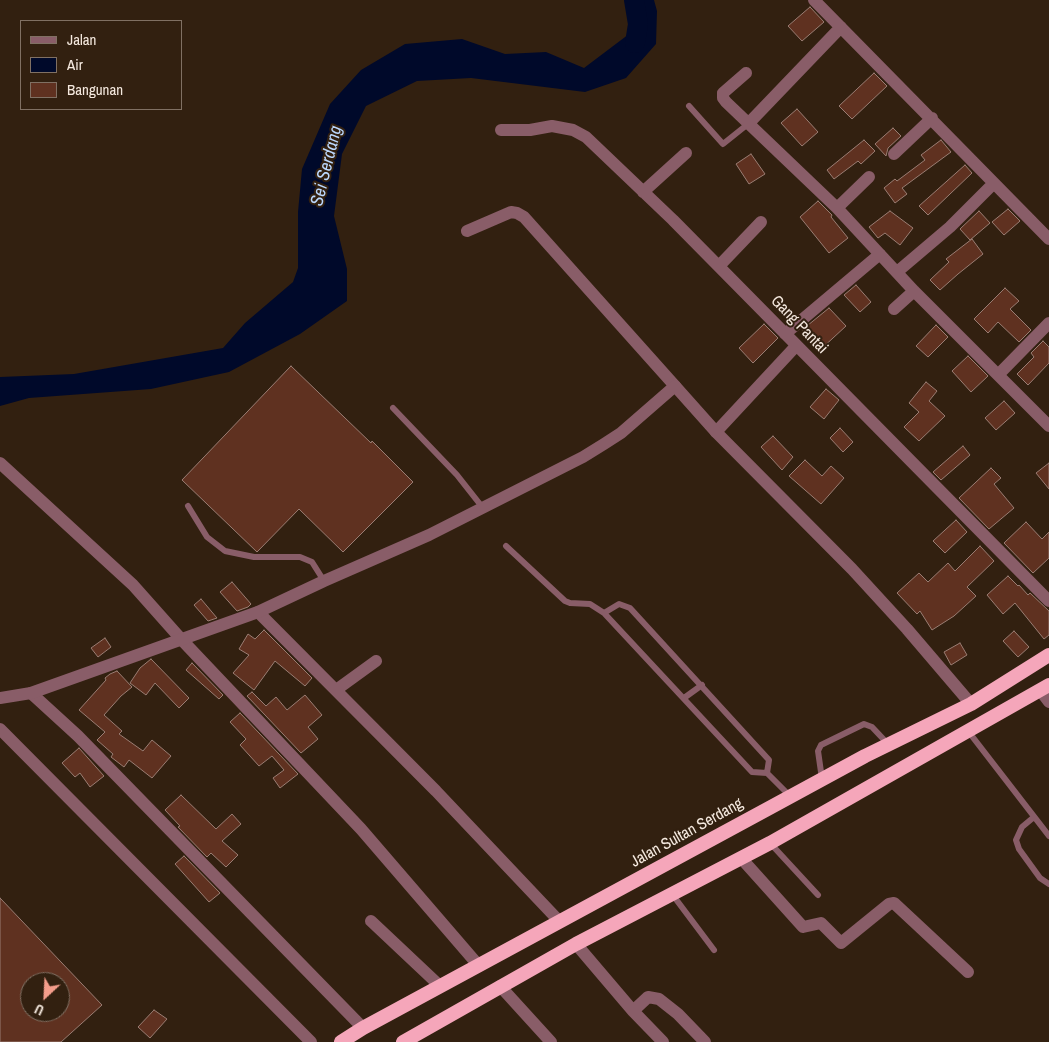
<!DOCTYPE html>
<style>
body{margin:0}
#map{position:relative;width:1049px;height:1042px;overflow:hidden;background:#322010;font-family:"Archivo Narrow",sans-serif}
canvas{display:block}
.legend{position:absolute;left:20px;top:20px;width:162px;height:90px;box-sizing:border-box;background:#322010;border:1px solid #807063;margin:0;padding:6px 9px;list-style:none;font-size:15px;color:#f5e9df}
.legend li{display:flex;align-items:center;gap:10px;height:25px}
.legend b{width:25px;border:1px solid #807063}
.north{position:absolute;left:20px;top:972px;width:50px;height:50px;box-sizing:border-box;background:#322010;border:1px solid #807063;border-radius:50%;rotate:205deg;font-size:14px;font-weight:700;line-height:20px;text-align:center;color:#f5e9df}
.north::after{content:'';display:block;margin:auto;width:18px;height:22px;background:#f49d8b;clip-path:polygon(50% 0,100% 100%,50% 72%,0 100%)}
</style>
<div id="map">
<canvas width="1049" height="1042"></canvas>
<ul class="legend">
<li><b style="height:6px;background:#895d68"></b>Jalan</li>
<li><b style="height:14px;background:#00092a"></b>Air</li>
<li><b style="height:14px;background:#5f3120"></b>Bangunan</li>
</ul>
<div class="north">U</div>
</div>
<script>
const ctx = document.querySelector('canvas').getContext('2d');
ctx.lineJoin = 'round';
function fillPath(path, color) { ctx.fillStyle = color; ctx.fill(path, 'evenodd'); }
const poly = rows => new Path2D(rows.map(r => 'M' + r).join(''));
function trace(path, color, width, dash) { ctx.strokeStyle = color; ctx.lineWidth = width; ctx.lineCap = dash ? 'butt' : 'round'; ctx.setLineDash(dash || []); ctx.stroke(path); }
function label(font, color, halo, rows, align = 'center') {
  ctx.font = font + ' "Archivo Narrow",sans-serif'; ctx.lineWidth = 4; ctx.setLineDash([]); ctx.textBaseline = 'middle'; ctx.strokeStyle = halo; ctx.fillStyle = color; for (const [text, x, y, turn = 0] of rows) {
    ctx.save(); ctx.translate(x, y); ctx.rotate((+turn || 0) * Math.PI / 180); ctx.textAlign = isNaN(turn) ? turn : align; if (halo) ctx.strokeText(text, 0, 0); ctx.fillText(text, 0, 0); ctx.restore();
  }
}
const water = poly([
 [636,0,654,0,657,11,656,44,626,78,585,92,471,78,417,81,366,106,342,154,334,216,347,269,347,301,300,334,229,372,151,389,29,398,0,406,0,377,74,374,223,348,245,323,293,282,298,268,298,212,302,169,330,104,361,70,405,44,462,39,505,54,546,52,584,68,637,28]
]);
const river = poly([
 [634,0,638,24,635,43]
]);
const building = poly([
 [810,7,824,22,802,41,788,26,810,7],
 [874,73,887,86,852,119,839,106,874,73],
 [797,109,818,132,802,146,781,123,797,109],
 [893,128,901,136,888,148,886,156,875,144,893,128],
 [864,140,875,151,861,164,858,161,834,179,827,170,864,140],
 [941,140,951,152,902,188,907,194,895,203,884,188,895,179,897,181,925,160,921,155,941,140],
 [751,154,765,174,749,184,736,164,751,154],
 [965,165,972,173,928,215,919,206,965,165],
 [818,201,832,215,831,217,848,238,829,253,800,217,818,201],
 [1008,209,1020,221,1004,235,992,222,1008,209],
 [890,211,913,228,900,245,885,233,878,238,869,227,890,211],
 [979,211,990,223,970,240,960,229,979,211],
 [972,239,983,254,958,274,940,290,930,280,949,262,946,259,972,239],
 [856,285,871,302,860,312,844,295,856,285],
 [1005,288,1019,301,1010,309,1031,330,1019,342,998,322,988,333,974,319,1005,288],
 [829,308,846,326,820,350,802,330,829,308],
 [764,324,778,338,753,363,739,348,764,324],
 [936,325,948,337,928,357,916,346,936,325],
 [1043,341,1049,347,1049,363,1028,385,1017,374,1034,357,1031,353,1043,341],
 [968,356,988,376,971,392,952,371,968,356],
 [291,366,371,443,372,441,413,482,343,552,299,509,257,552,182,480,291,366],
 [926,382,937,391,929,401,945,416,919,441,904,427,919,412,909,403,926,382],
 [826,389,839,400,824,419,810,407,826,389],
 [1004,401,1015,413,996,430,985,418,1004,401],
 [840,428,853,442,843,452,830,438,840,428],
 [773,436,793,457,782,470,761,447,773,436],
 [963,446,970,455,941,480,933,472,963,446],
 [805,460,822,476,831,466,844,478,821,504,789,476,805,460],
 [1049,463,1049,489,1036,473,1049,463],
 [991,468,1001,478,994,484,1014,508,989,529,959,498,991,468],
 [956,520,967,532,945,553,933,541,956,520],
 [1026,522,1042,539,1049,532,1049,558,1033,573,1004,543,1026,522],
 [980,546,994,561,967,587,976,596,954,616,932,630,920,611,917,614,897,593,919,573,928,582,948,563,955,571,980,546],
 [1008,576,1018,586,1019,585,1028,595,1030,593,1049,611,1049,635,1044,639,1015,603,1003,614,987,595,1008,576],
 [232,582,251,604,248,607,237,611,220,592,232,582],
 [201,599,217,618,208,621,194,605,201,599],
 [264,630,312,678,305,686,275,661,254,690,233,673,249,655,239,649,248,634,255,639,264,630],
 [1014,631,1029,647,1018,657,1003,641,1014,631],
 [105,638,111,647,98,657,91,648,105,638],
 [960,643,967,655,951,665,944,652,960,643],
 [151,659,189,698,179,708,155,683,146,695,130,683,140,668,151,659],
 [192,663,223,695,219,699,186,670,192,663],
 [117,671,132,687,121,696,104,715,122,731,119,734,143,751,152,740,171,756,152,778,129,760,124,767,111,757,113,754,97,740,105,732,79,710,106,680,105,678,110,674,117,671],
 [252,692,266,706,276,697,287,710,305,695,322,715,308,727,318,739,301,753,247,696,252,692],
 [240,713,298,774,280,788,273,778,284,770,272,756,259,766,240,745,246,739,230,722,240,713],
 [79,748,104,776,90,787,80,773,75,777,62,763,79,748],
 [181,795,216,829,232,814,241,824,222,841,238,855,226,867,211,853,207,857,178,827,180,826,165,810,181,795],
 [184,856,220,893,209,902,175,864,184,856],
 [0,898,102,1005,61,1042,0,1042,0,898],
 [30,982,60,982,60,1012,30,1012,30,982],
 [154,1010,167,1019,150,1038,138,1027,154,1010]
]);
const service = poly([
 [689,106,723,144,748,124],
 [393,408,457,475,483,508],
 [188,506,207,537,225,551,254,557,300,557,312,562,324,581],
 [506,546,565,601,570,603,590,604,604,613,752,772,767,773],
 [604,613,619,604,630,608,769,760,767,773],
 [684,698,702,685],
 [968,731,1049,836],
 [767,773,791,797],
 [822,779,818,751,821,745,864,724,872,727,888,744],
 [1034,817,1022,827,1016,840,1019,849,1040,878,1049,884],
 [770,843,818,895],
 [672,894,714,950]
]);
const minor = poly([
 [814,0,1049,239],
 [746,73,723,93,723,98,726,102,837,208,914,291,1049,426],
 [748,124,841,27],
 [501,130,530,130,552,126,573,130,586,137,673,220,1049,601],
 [894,154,932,118],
 [643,192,686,153],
 [837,208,869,177],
 [467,231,511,212,517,213,524,217,675,386],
 [719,266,761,222],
 [897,272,950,227,994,183],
 [894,309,914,291],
 [785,334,880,254],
 [998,375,1049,323],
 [716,432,796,346],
 [0,463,133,585,181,639,361,829,479,966],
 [258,612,436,791,560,922],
 [336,690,376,661],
 [1040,690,1049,702],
 [31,693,78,736,363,1028],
 [0,729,311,1042],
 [741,858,803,927,821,923,841,943,889,904,894,903,968,972],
 [371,921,440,986],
 [576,944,633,1011,663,1042],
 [633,1011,648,997,659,999,678,1014,705,1042]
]);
const tertiary = poly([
 [0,698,31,693,258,612,324,581,429,535,583,457,604,444,621,433,675,386,716,432,852,569,907,629,971,704],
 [500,986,551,1042]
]);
const trunk = poly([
 [341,1042,363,1028,773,806,865,756,971,704,1049,655],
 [403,1042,576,944,770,843,1049,685]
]);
const streetNames = [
 ["Gang Pantai",799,325,46],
 ["Jalan Sultan Serdang",687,833,-29]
];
const waterNames = [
 ["Sei Serdang",327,166,-76]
];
fillPath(water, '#00092a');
trace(river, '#00092a', 20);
fillPath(building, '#5f3120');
trace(building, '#9a7d73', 1);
trace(service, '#895d68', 6);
trace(minor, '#895d68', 12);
trace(tertiary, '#895d68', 12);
trace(trunk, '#f5a6ba', 14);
label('16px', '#f5e9df', '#322010', streetNames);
label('italic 18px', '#bcd8fe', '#322010', waterNames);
</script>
